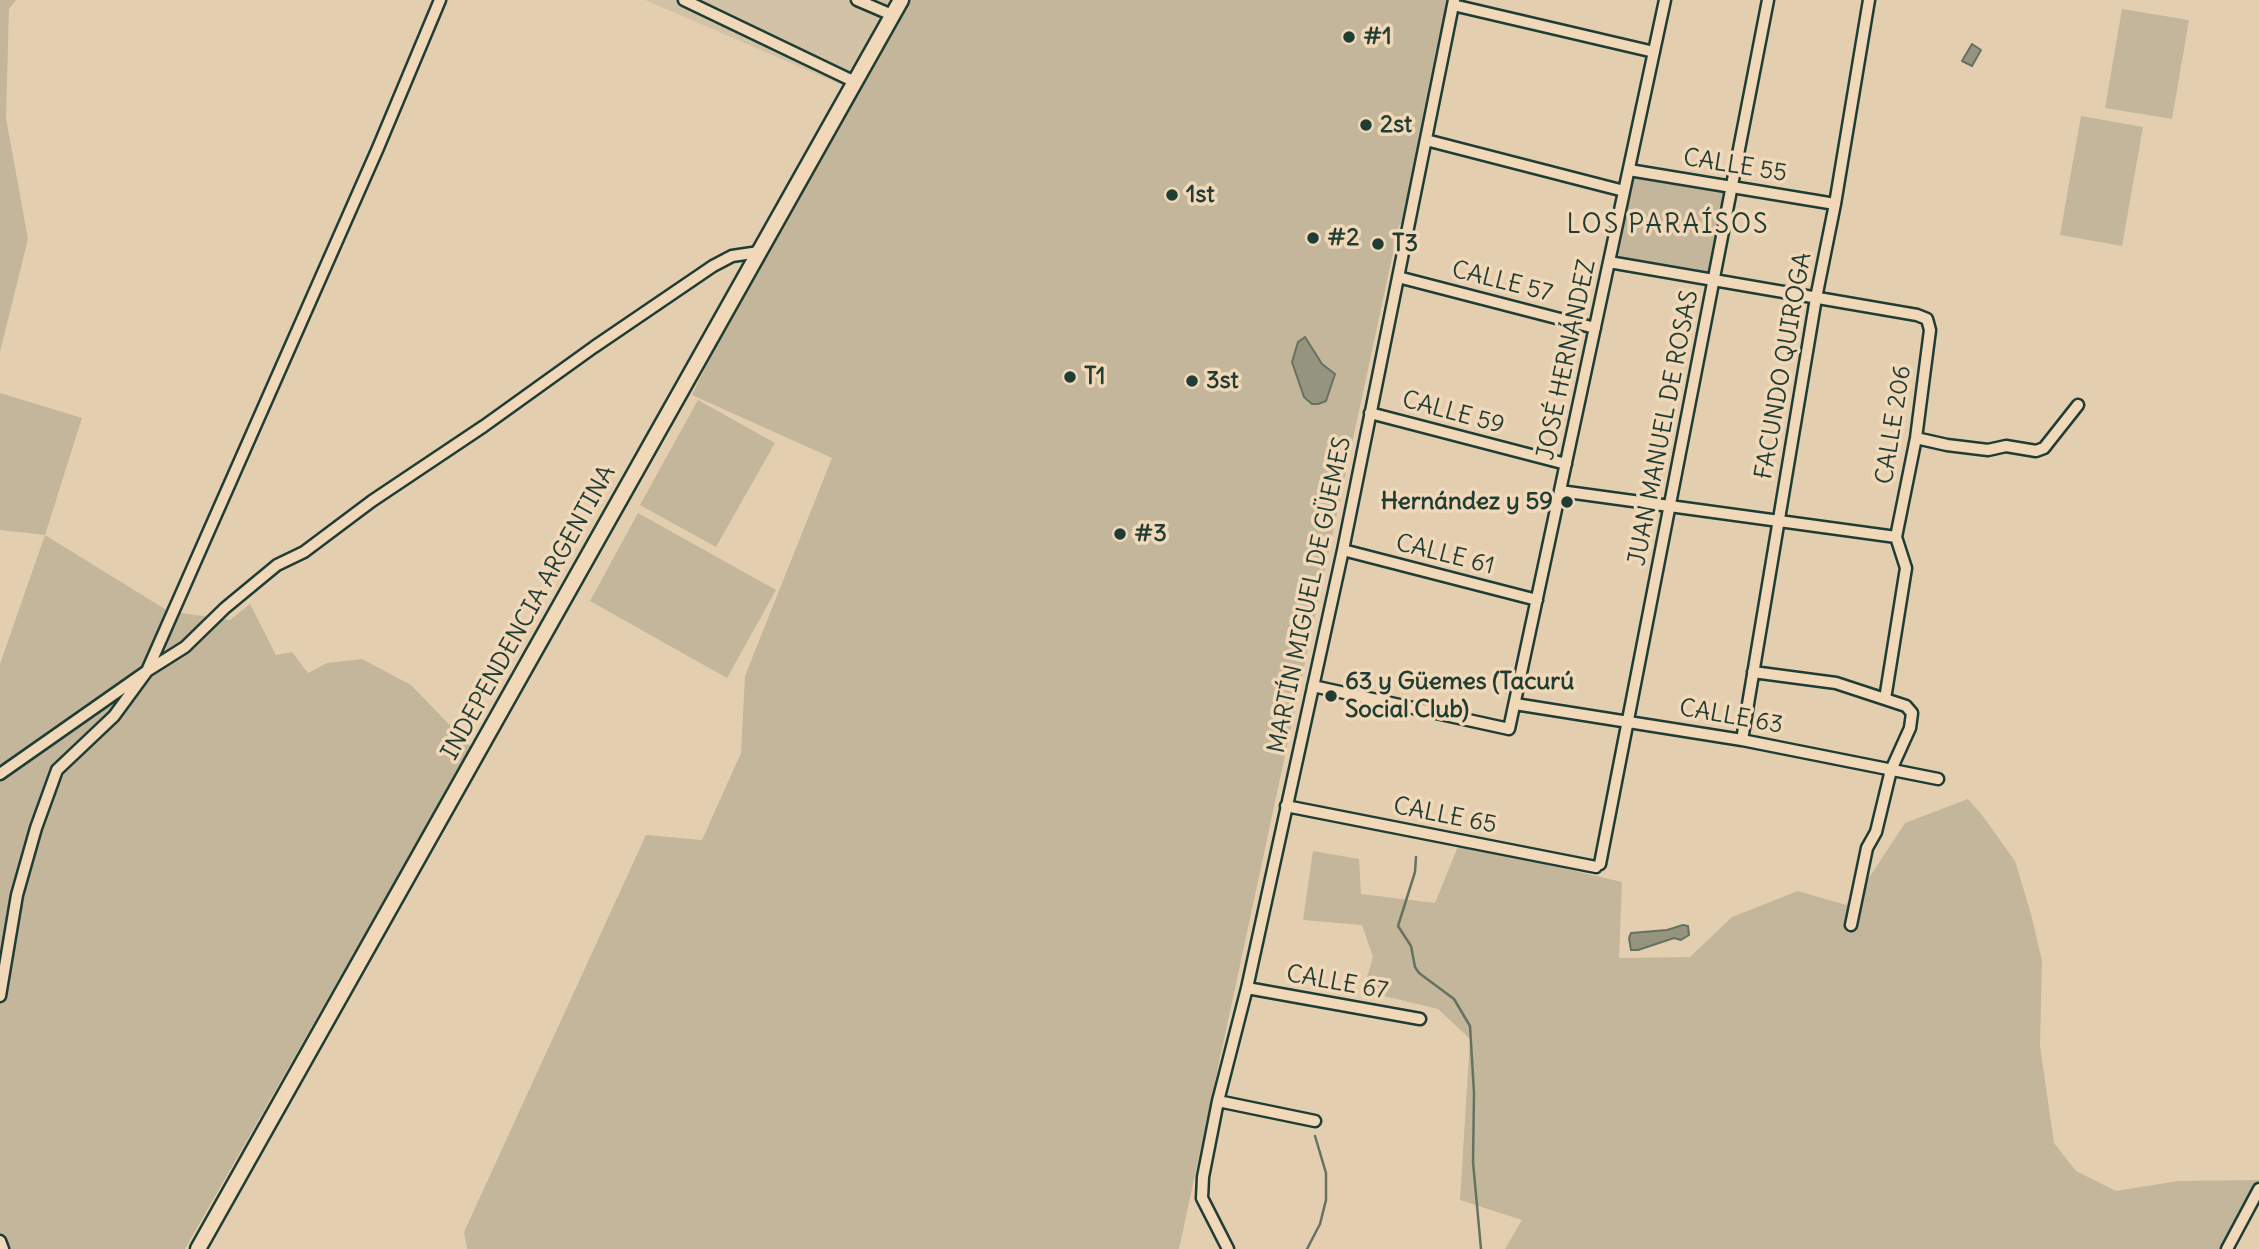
<!DOCTYPE html>
<meta charset="utf-8">
<style>
body{margin:0}
canvas{display:block;background:#e3cfb0}
</style>
<canvas width="2259" height="1249"></canvas>
<script>
const ctx = document.querySelector('canvas').getContext('2d');
ctx.lineJoin = 'round';
function fillPath(path, color) { ctx.fillStyle = color; ctx.fill(path, 'evenodd'); }
const poly = rows => new Path2D(rows.map(r => 'M' + r).join(''));
function trace(path, color, width, dash) { ctx.strokeStyle = color; ctx.lineWidth = width; ctx.lineCap = dash ? 'butt' : 'round'; ctx.setLineDash(dash || []); ctx.stroke(path); }
function label(font, color, halo, rows, align = 'center') {
  ctx.font = font + ' Delius,sans-serif'; ctx.lineWidth = 7; ctx.setLineDash([]); ctx.textBaseline = 'middle'; ctx.strokeStyle = halo; ctx.fillStyle = color; for (const [text, x, y, turn = 0] of rows) {
    ctx.save(); ctx.translate(x, y); ctx.rotate((+turn || 0) * Math.PI / 180); ctx.textAlign = isNaN(turn) ? turn : align; if (halo) ctx.strokeText(text, 0, 0); ctx.fillText(text, 0, 0); ctx.restore();
  }
}
const built = poly([
 [645,0,896,0,846,87]
]);
const green = poly([
 [0,0,16,0,9,9,6,118,28,239,0,352],
 [906,0,1448,0,1439,43,1444,37,1401,224,1399,225,1179,1249,467,1249,464,1232,646,835,702,840,741,753,745,676,832,458,692,395,720,338],
 [2122,9,2189,20,2172,119,2105,108],
 [2081,116,2143,127,2122,246,2060,235],
 [1634,176,1728,194,1712,274,1618,256],
 [0,393,82,418,45,535,168,611,230,620,250,604,276,655,292,652,308,673,327,663,362,659,411,685,471,747,185,1249,0,1249,0,664,45,535,0,530],
 [698,400,775,443,716,547,640,505],
 [638,513,776,590,727,678,590,601],
 [1968,799,1982,815,2015,861,2031,914,2042,961,2040,1046,2054,1143,2076,1171,2116,1191,2178,1181,2259,1180,2259,1189,2228,1249,1505,1249,1522,1220,1460,1200,1470,1039,1438,1009,1363,991,1373,957,1362,925,1303,920,1313,851,1359,859,1361,894,1435,903,1459,844,1622,882,1619,958,1690,957,1732,917,1798,891,1846,905,1873,872,1905,823]
]);
const water = poly([
 [1972,44,1981,50,1972,66,1962,61,1972,44],
 [1305,337,1322,364,1335,374,1326,401,1318,404,1312,404,1304,397,1292,362,1298,342,1305,337],
 [1683,925,1688,926,1689,935,1681,940,1674,938,1638,950,1631,950,1629,938,1631,933,1667,930,1683,925]
]);
const stream = poly([
 [1416,857,1415,872,1398,926,1411,946,1415,967,1419,973,1454,999,1470,1026,1474,1093,1473,1162,1481,1249],
 [1307,1249,1320,1224,1326,1200,1326,1173,1315,1136]
]);
const street = poly([
 [684,0,855,82],
 [857,0,892,15],
 [1453,5,1654,52],
 [1426,140,1624,191],
 [1629,170,1835,204],
 [1609,262,1917,315,1927,319,1930,330,1916,438,1896,537],
 [1398,277,1595,328],
 [1370,413,1566,464],
 [1916,438,1947,445,1988,450,2006,446,2036,451,2044,448,2078,405],
 [1560,491,1896,537],
 [1343,550,1537,600],
 [1753,672,1836,683,1906,706,1912,713,1910,728,1891,770,1876,832,1867,848,1851,925],
 [1313,686,1509,729,1665,0],
 [1885,699,1906,568,1896,537],
 [1515,704,1742,740,1938,779],
 [1742,740,1816,298,1835,204,1869,0],
 [0,774,147,671,378,148,440,0],
 [1286,806,1596,867],
 [1600,864,1768,0],
 [1247,988,1420,1019],
 [0,996,17,895,36,828,57,770,114,716,147,671,185,647,225,608,277,565,304,552,372,501,484,426,594,347,713,266,732,256,759,252],
 [1218,1101,1315,1121],
 [0,1241,3,1249],
 [1228,1249,1202,1198,1203,1177,1218,1101,1247,988,1343,550,1454,0],
 [2227,1249,2259,1189]
]);
const secondary = poly([
 [198,1249,901,0]
]);
const markers = [
 [1349,37,7,"#1f3d34"],
 [1366,125,7,"#1f3d34"],
 [1172,195,7,"#1f3d34"],
 [1313,238,7,"#1f3d34"],
 [1378,244,7,"#1f3d34"],
 [1070,377,7,"#1f3d34"],
 [1192,381,7,"#1f3d34"],
 [1567,502,7,"#1f3d34"],
 [1120,534,7,"#1f3d34"],
 [1331,696,7,"#1f3d34"]
];
const poiNames = [
 ["#1",1363,37],
 ["2st",1380,125],
 ["1st",1186,195],
 ["#2",1327,238],
 ["T3",1392,244],
 ["T1",1084,377],
 ["3st",1206,381],
 ["Hernández y 59",1553,502,"right"],
 ["#3",1134,534],
 ["63 y Güemes (Tacurú",1345,682],
 ["Social Club)",1345,710]
];
const streetNames = [
 ["CALLE 55",1735,166,9],
 ["CALLE 57",1502,282,14],
 ["JOSÉ HERNÁNDEZ",1567,360,-78],
 ["FACUNDO QUIROGA",1784,366,-80],
 ["CALLE 59",1453,413,15],
 ["CALLE 206",1894,425,-81],
 ["JUAN MANUEL DE ROSAS",1664,428,-79],
 ["CALLE 61",1445,555,14],
 ["MARTÍN MIGUEL DE GÜEMES",1310,595,-78],
 ["INDEPENDENCIA ARGENTINA",529,613,-61],
 ["CALLE 63",1731,717,10],
 ["CALLE 65",1445,816,11],
 ["CALLE 67",1337,983,10]
];
const neighbourhoodNames = [
 ["LOS PARAÍSOS",1668,226]
];
fillPath(built, '#d2c3a6');
fillPath(green, '#c3b69b');
fillPath(water, '#95957f');
trace(water, '#667261', 2);
trace(stream, '#667261', 2.5);
trace(street, '#1f3d34', 15);
trace(secondary, '#1f3d34', 19);
trace(street, '#f0d8b8', 10);
trace(secondary, '#f0d8b8', 14);
for (const [x, y, r, color] of markers) { const dot = new Path2D(); dot.arc(x, y, r, 0, 2 * Math.PI); ctx.fillStyle = color; ctx.fill(dot); trace(dot, '#f0d8b8', 2.5); }
label('bold 24px', '#1f3d34', '#f0d8b8', poiNames, 'left');
label('24px', '#1f3d34', '#f0d8b8', streetNames);
ctx.letterSpacing = '2px';
label('26px', '#1f3d34', '#f0d8b8', neighbourhoodNames);
ctx.letterSpacing = '0px';
</script>
